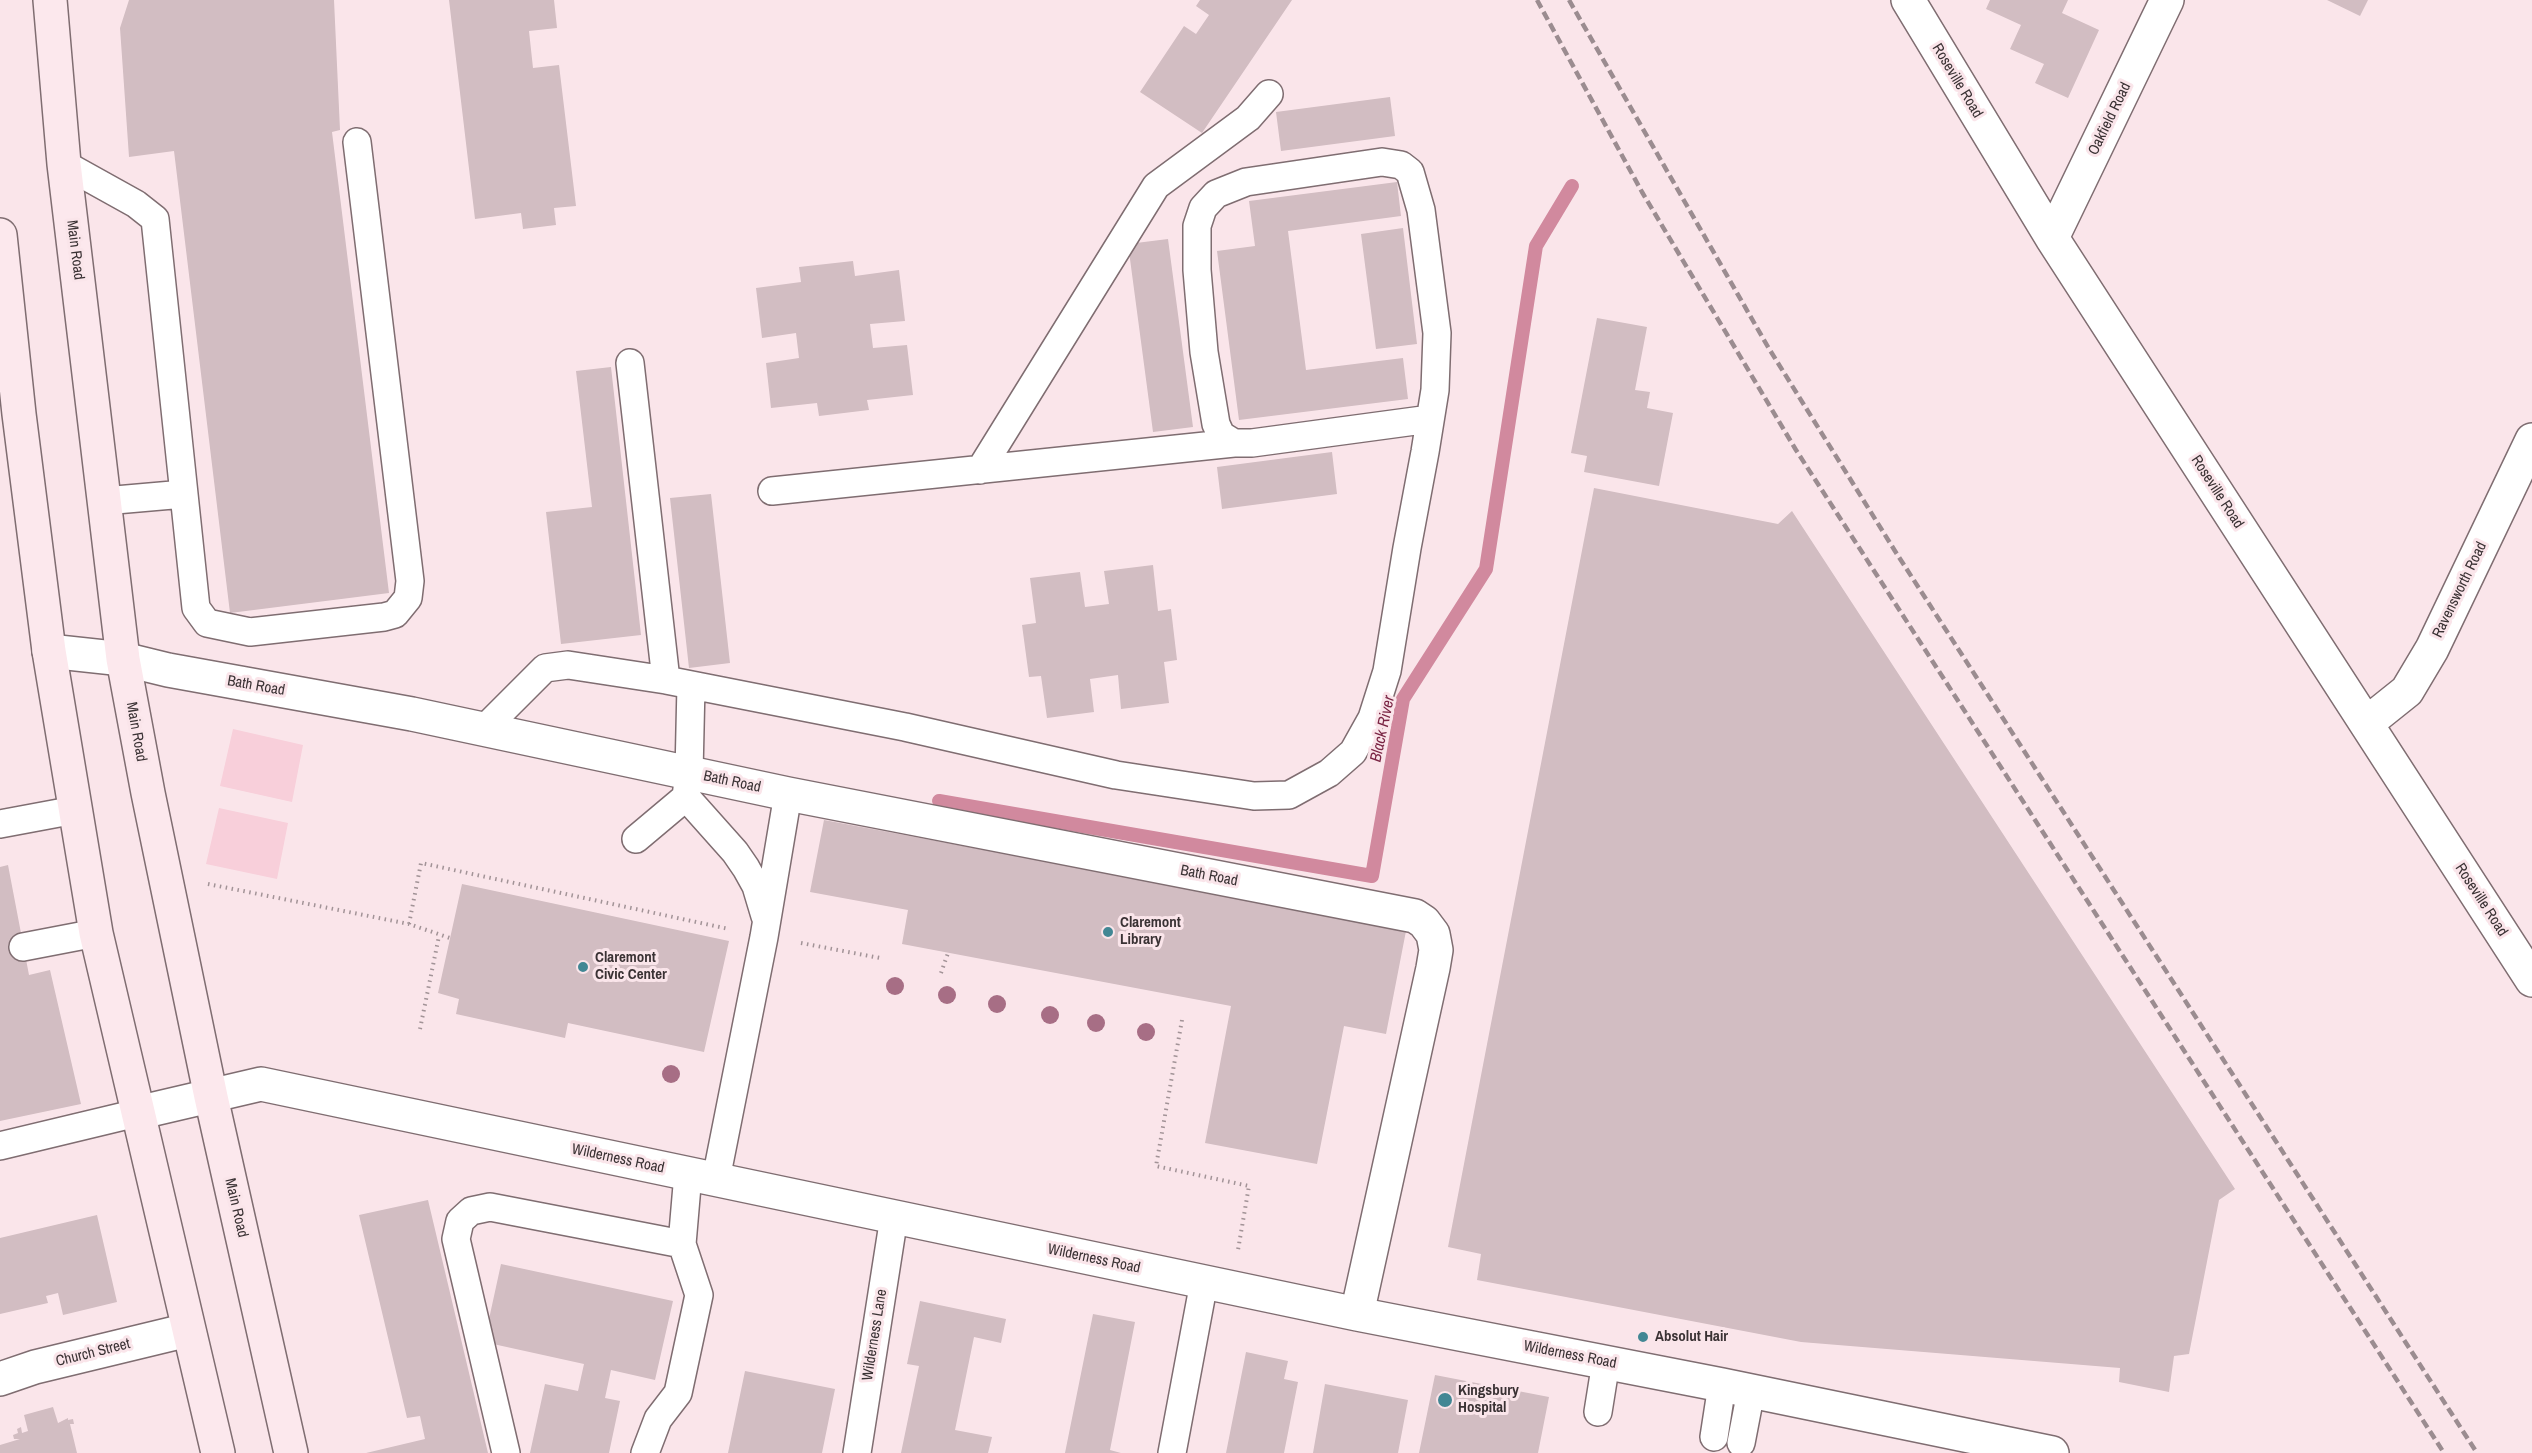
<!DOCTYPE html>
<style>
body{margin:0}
canvas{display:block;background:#fae5ea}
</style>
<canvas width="2532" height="1453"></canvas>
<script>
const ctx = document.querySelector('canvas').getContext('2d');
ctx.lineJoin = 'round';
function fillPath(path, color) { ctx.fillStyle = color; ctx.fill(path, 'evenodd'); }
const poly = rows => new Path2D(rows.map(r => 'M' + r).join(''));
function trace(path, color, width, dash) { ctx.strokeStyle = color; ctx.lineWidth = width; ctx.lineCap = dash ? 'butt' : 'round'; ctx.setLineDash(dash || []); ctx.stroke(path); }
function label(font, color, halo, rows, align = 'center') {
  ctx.font = font + ' "Archivo Narrow",sans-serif'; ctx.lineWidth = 6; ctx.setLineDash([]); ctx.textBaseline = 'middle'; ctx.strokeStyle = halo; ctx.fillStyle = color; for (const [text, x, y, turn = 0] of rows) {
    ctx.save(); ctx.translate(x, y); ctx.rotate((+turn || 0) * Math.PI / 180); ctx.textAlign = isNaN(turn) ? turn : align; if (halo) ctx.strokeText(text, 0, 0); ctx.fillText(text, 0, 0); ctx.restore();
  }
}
const green = poly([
 [233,729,303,745,292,802,220,786],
 [219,808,288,823,277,879,206,864]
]);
const stream = poly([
 [939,801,1372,876,1403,699,1486,569,1536,246,1572,186]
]);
const building = poly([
 [129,0,334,0,340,130,332,132,389,593,230,613,174,151,129,157,120,28],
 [449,0,554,0,557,28,529,31,533,68,559,65,576,206,554,208,556,225,523,229,521,213,475,219],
 [1200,0,1292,0,1202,133,1140,92,1184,26,1196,34,1209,15,1196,6],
 [1990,0,2068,0,2062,13,2099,30,2068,98,2035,83,2044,64,2010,49,2021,25,1986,9],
 [2327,0,2368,0,2360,16],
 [1390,97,1395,136,1281,151,1276,112],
 [1397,182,1401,216,1288,231,1306,370,1403,358,1408,399,1239,420,1217,251,1255,246,1249,201],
 [1403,228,1417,344,1376,349,1361,234],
 [1168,239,1193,427,1153,432,1128,244],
 [853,261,855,276,899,270,905,321,870,324,873,348,907,345,913,395,867,400,869,410,819,416,817,403,771,408,766,363,799,358,796,333,762,338,756,288,801,282,799,267],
 [1597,318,1647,327,1635,390,1650,392,1647,408,1673,413,1659,486,1584,472,1587,456,1571,453],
 [611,367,641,635,561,644,546,512,592,507,576,371],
 [1332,452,1337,494,1222,509,1217,467],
 [1594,488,1778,524,1792,511,2235,1189,2219,1200,2189,1354,2174,1356,2169,1392,2119,1382,2120,1368,1801,1342,1477,1280,1481,1254,1448,1247],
 [711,494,730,663,689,668,670,498],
 [1153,565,1158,611,1171,609,1177,660,1164,662,1169,703,1121,709,1118,675,1090,679,1094,712,1047,718,1041,676,1029,677,1022,625,1036,623,1030,578,1080,572,1085,607,1109,604,1104,571],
 [824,820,1365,921,1406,931,1386,1034,1344,1026,1317,1164,1205,1143,1231,1006,902,944,908,910,810,892],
 [8,865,29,975,50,970,81,1104,0,1121,0,867],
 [462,884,729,941,704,1052,568,1023,565,1038,456,1014,459,999,438,993],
 [428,1200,488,1453,366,1453,425,1439,420,1416,407,1418,359,1215],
 [97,1215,117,1302,63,1315,58,1293,46,1296,48,1303,0,1314,0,1238],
 [501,1264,673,1301,655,1380,611,1370,605,1398,620,1401,609,1453,530,1453,545,1384,578,1391,584,1364,484,1342],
 [920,1301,1006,1319,1001,1343,974,1337,955,1430,992,1437,988,1453,901,1453,919,1366,907,1364],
 [1093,1314,1135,1322,1110,1450,1121,1453,1065,1453],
 [1246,1352,1288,1361,1284,1379,1298,1382,1284,1453,1226,1453],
 [745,1371,835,1389,822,1453,728,1453],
 [1435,1375,1549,1397,1538,1453,1419,1453],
 [1325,1384,1408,1400,1398,1453,1313,1453],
 [53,1407,58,1423,68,1418,68,1420,73,1419,74,1424,70,1424,77,1453,0,1453,0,1445,20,1439,14,1439,13,1435,18,1433,17,1429,21,1427,22,1433,28,1431,24,1415]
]);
const path = poly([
 [208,884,409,924,450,938],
 [409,924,421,863,729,929],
 [801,943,880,958],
 [941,973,948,953],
 [1182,1020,1156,1166,1249,1186,1238,1250],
 [420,1029,439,936]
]);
const lane = poly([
 [64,164,136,204,155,219,196,608,207,623,250,632,384,617,395,614,408,598,410,581,357,142],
 [630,363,666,680],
 [980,470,1156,186,1248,118,1269,94],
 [772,491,1234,443],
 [104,501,184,494],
 [483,730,545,668,568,665,666,680,905,727,1116,775,1254,796,1289,795,1329,773,1353,752,1372,718,1387,671,1407,548,1425,452,1435,390,1437,333,1421,210,1410,172,1401,165,1382,162,1246,182,1216,194,1203,208,1197,226,1197,270,1204,352,1216,424,1221,435,1234,443,1252,443,1430,419],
 [686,797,735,852,746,868,756,886,765,916],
 [0,824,75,810],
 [636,839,686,797,689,773,691,685],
 [23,947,96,933],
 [0,1146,137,1113],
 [716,1179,764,937,788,794],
 [1598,1412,1606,1362],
 [1714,1437,1722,1385],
 [1741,1443,1751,1391],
 [506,1453,456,1239,460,1221,471,1211,490,1207,682,1244],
 [645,1453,658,1419,678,1393,699,1295,682,1244,688,1174],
 [857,1453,894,1217],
 [1172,1453,1204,1282]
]);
const street = poly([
 [1908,0,2052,238,2532,980],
 [2052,238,2167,0],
 [49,651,123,659,168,670,412,714,788,794,1415,916,1424,922,1433,934,1436,950,1433,968,1357,1314],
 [2367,723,2407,691,2432,649,2532,440],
 [137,1113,261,1084,1357,1314,1722,1385,2052,1453],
 [0,1379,35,1367,188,1330]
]);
const secondary = poly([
 [50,0,64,164,123,659,148,793,211,1097,291,1453],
 [0,235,19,414,49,651,96,933,218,1453]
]);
const rail = poly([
 [1537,0,1642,192,1796,450,2444,1453],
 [1569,0,1768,347,1895,551,2477,1453]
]);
const trees = [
 [895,986],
 [947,995],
 [997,1004],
 [1050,1015],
 [1096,1023],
 [1146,1032],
 [671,1074]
];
const markers = [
 [1108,932,6,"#428794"],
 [583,967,6,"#428794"],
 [1643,1337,6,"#428794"],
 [1445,1400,8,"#428794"]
];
const streetNames = [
 ["Roseville Road",1957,81,59],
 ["Oakfield Road",2110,119,-64],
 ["Main Road",75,250,83],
 ["Roseville Road",2217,492,57],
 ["Ravensworth Road",2460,590,-64],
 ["Bath Road",256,686,10],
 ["Main Road",136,732,80],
 ["Bath Road",732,782,12],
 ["Bath Road",1209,876,11],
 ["Roseville Road",2481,900,57],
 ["Wilderness Road",618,1159,12],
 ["Main Road",236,1208,77],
 ["Wilderness Road",1094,1259,12],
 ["Wilderness Lane",875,1335,-81],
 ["Church Street",93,1353,-14],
 ["Wilderness Road",1570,1355,11]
];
const poiNames = [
 ["Claremont",1120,923],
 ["Library",1120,940],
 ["Claremont",595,958],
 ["Civic Center",595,975],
 ["Absolut Hair",1655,1337],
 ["Kingsbury",1458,1391],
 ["Hospital",1458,1408]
];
const waterNames = [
 ["Black River",1383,729,-78]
];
fillPath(green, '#f8cfda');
trace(stream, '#d1899e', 14);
fillPath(building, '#d2bdc2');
trace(lane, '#7f6d71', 30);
trace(street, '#7f6d71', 36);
trace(secondary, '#7f6d71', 36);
trace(path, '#a29397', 4, [1.5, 4.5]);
trace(lane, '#fff', 27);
trace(street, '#fff', 33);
trace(secondary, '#fce8ed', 33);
trace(rail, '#9b8c90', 4.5, [9, 4.5]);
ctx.fillStyle = '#a76e85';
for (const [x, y] of trees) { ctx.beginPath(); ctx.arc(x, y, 9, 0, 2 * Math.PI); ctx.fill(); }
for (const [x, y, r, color] of markers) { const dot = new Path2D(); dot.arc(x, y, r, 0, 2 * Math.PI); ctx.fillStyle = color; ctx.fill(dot); trace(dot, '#fae5ea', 2); }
label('15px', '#3a3234', '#fae5ea', streetNames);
label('bold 15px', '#3a3234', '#fae5ea', poiNames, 'left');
label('italic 16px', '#7a2544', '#fae5ea', waterNames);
</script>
